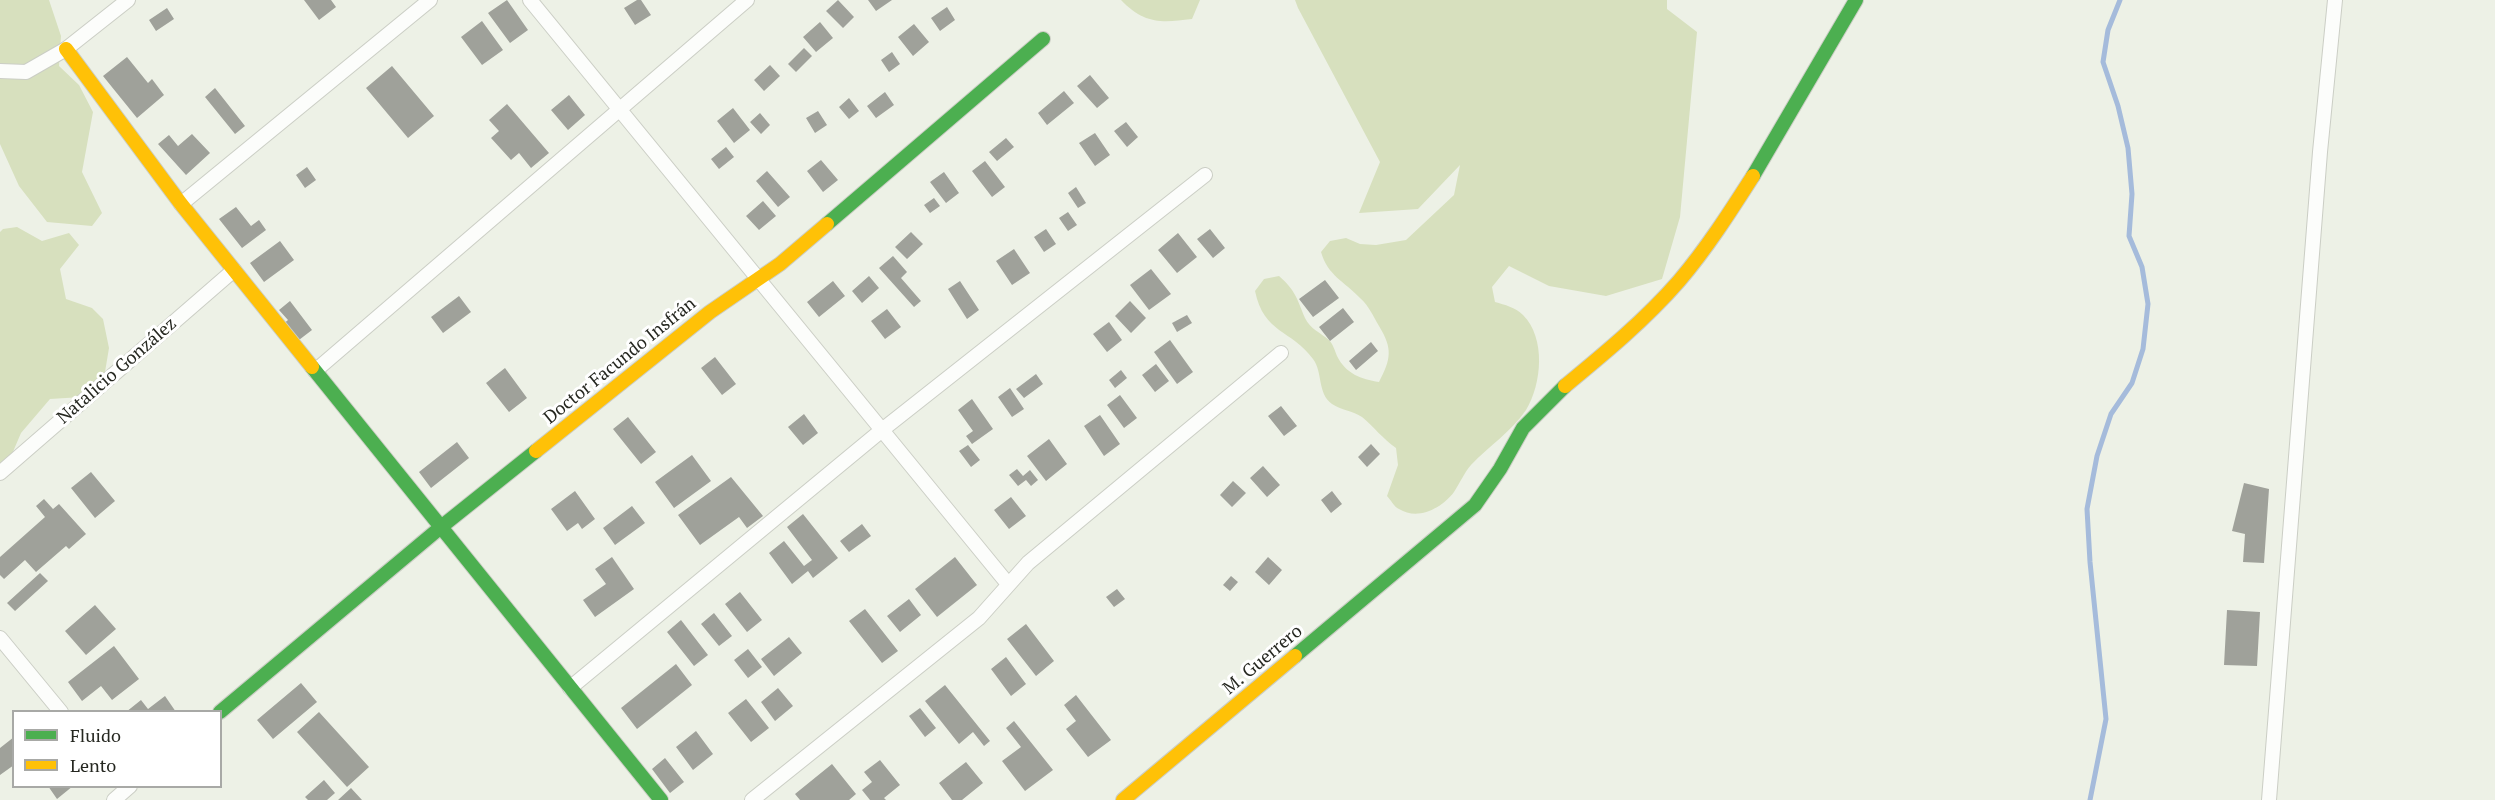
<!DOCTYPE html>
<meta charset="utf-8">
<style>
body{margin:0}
#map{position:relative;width:2495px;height:800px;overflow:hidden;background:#edf1e6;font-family:"PT Serif",serif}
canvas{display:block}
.legend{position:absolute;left:12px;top:710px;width:210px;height:78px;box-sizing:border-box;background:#fff;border:2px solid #a8a9a6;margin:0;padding:8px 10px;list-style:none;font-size:18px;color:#252720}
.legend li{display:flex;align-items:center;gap:12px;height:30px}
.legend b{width:30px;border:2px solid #a8a9a6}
</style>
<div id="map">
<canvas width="2495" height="800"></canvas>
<ul class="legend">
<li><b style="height:8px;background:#4caf50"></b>Fluido</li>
<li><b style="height:8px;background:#ffc107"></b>Lento</li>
</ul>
</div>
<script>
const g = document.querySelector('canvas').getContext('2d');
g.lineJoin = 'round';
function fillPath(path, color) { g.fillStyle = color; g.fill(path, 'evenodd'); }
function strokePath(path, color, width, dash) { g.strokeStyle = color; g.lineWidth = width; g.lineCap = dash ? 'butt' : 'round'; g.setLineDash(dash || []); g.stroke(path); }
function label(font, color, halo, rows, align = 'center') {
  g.font = font + ' "PT Serif",serif'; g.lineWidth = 6; g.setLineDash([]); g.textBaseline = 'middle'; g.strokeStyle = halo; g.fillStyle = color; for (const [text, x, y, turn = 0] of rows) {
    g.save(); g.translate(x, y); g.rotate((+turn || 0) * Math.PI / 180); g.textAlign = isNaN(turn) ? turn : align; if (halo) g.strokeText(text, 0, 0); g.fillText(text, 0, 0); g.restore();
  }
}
fillPath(new Path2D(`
 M0,0H49L61,36L59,66L79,85L93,112L82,172L102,213L92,226L47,222L19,186L0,144Z
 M1121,0H1200L1192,19C1161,23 1144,24 1121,0Z
 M1295,0H1667V9L1697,32L1680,217L1662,279L1606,296L1549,286L1509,266L1492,287L1495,302C1505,305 1515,307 1523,315C1546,338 1542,384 1526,410C1511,432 1489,446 1471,465C1464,473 1460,483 1454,492C1442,508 1418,521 1399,509C1394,507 1391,500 1387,496L1398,465L1396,448C1383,439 1374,427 1362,417C1353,411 1341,410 1332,404C1317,393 1323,372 1313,359C1291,329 1264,334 1255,291L1264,279L1279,276C1296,291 1297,299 1305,318C1310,329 1321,333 1329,340C1333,344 1335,351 1337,356C1346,374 1361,379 1379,382C1391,359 1393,349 1379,326C1373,316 1369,306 1360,298C1344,281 1328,276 1321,252L1330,241L1346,238L1360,244L1376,245L1406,240L1454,195L1460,165L1418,209L1359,213L1380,162L1298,8Z
 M17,227L42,241L69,233L79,245L60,269L66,299L92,308L103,319L109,348L104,378L82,397L50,399L21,433L9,461L0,464V232L3,229Z`), '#d7e0be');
strokePath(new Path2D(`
 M2090,800L2106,719L2090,562L2087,509L2097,456L2111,414L2132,383L2143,349L2148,304L2142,267L2129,236L2132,194L2128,148L2118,106L2103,62L2108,30L2120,0`), '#a5bbdb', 5);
fillPath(new Path2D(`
 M304,0H331L336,7L319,20Z
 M507,0L528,30L510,43L488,13Z
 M637,0H641L651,15L635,25L624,8Z
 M838,0L854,17L843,28L826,11Z
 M868,0H892L876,11Z
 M947,7L955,20L940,31L931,18Z
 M167,8L174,19L156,31L149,20Z
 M482,21L503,50L482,65L461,37Z
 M820,22L833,38L816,52L803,37Z
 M914,24L929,42L913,56L898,37Z
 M804,48L812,56L796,72L788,64Z
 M892,52L900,64L889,72L881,60Z
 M127,57L148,83L152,79L164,95L137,118L103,76Z
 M770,65L780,76L764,91L754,80Z
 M392,66L434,116L408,138L366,88Z
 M1090,75L1109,98L1097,108L1077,86Z
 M215,88L245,126L235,134L205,97Z
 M1064,91L1074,103L1047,125L1038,113Z
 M885,92L894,105L876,118L867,106Z
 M569,95L585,115L568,130L551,110Z
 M849,98L859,111L849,119L839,107Z
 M507,104L549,153L531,168L519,153L511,160L491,138L499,131L489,120Z
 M733,108L750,130L734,143L717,121Z
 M818,111L827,125L815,133L806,118Z
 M760,113L770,125L761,134L750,122Z
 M1126,122L1138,137L1127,147L1114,131Z
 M1095,133L1110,155L1095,166L1079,143Z
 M192,134L210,153L186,175L158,144L169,135L178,146Z
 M1006,138L1014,147L997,161L989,152Z
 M726,147L734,157L719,169L711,159Z
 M821,160L838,180L823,192L807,171Z
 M985,161L1005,187L992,197L972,171Z
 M307,167L316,180L305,188L296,175Z
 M767,171L790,197L778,207L756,181Z
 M944,172L959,193L946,203L930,182Z
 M1076,187L1086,203L1078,208L1068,193Z
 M934,198L940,206L930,213L924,205Z
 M763,201L776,216L759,230L746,216Z
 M236,207L251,226L259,220L266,230L242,248L219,219Z
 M1068,212L1077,225L1068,231L1059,218Z
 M1046,229L1056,244L1044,252L1034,237Z
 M1210,229L1225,248L1213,258L1197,239Z
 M911,232L923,244L907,259L895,247Z
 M1178,233L1197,257L1177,273L1158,250Z
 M280,241L294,260L264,282L250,263Z
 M1014,249L1030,273L1012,285L996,261Z
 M893,256L907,272L901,278L921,301L914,307L879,268Z
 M1151,269L1171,294L1149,310L1130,285Z
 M869,276L879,288L862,303L852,291Z
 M1325,280L1339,298L1313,317L1299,299Z
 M833,281L845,296L819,317L807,302Z
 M960,281L979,310L967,319L948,289Z
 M459,296L471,312L443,333L431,317Z
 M290,301L312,330L295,343L281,326L288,320L279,310Z
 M1130,301L1146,318L1131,333L1115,316Z
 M1343,308L1354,322L1330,341L1319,327Z
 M887,309L901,327L885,339L871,321Z
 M1187,315L1192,323L1177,332L1172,323Z
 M1109,322L1122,340L1107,352L1093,334Z
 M1170,340L1193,372L1177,384L1154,352Z
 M1371,342L1378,351L1356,370L1349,361Z
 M715,357L736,384L722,395L701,368Z
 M1156,364L1169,381L1155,392L1142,375Z
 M505,368L527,398L509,412L486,383Z
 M1121,370L1127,378L1115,388L1109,380Z
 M1036,374L1043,384L1024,398L1016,389Z
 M1010,388L1024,409L1012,417L998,397Z
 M1120,395L1137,418L1124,428L1107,405Z
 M972,399L993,429L972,444L966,436L973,431L958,410Z
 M1281,406L1297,426L1284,436L1268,416Z
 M804,414L818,433L803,445L788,427Z
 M1100,415L1120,444L1104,456L1084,426Z
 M628,417L656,452L641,464L613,429Z
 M1049,439L1067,464L1046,481L1027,456Z
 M457,442L469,458L431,488L419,472Z
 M1371,444L1380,454L1367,467L1358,457Z
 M968,445L980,460L971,467L959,451Z
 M692,455L711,481L674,508L655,482Z
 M1263,466L1280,485L1267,497L1250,478Z
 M1017,469L1023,476L1030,470L1038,480L1031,486L1026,480L1018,486L1009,475Z
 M91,472L115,501L95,518L71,488Z
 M731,477L763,516L747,528L739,517L700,545L678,515Z
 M1233,481L1246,493L1232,507L1220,495Z
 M2244,483L2269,489L2264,563L2243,562L2245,534L2232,531Z
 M575,491L595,519L582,529L578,523L567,531L551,509Z
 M1332,491L1342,504L1331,513L1321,500Z
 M1011,497L1026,516L1009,529L994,510Z
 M44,499L53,509L59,504L86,534L69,549L66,546L36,572L25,560L4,579L0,575V557L45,517L36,506Z
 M632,506L645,523L615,545L603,528Z
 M803,514L838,558L813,578L808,571L792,584L769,553L784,541L804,566L812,560L787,527Z
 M862,524L871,536L849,552L840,541Z
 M612,557L634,589L595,617L583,600L606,584L595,569Z
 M955,557L977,585L937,617L915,589Z
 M1268,557L1282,570L1269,585L1255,572Z
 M40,573L48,581L15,611L7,603Z
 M1231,576L1238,582L1230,591L1223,585Z
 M1117,589L1125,599L1114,607L1106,597Z
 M740,592L762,620L747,632L725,604Z
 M909,599L921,615L900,632L887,616Z
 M95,605L116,629L86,655L65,631Z
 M865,609L898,651L882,663L849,621Z
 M2227,610L2260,612L2257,666L2224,665Z
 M714,613L732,636L719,646L701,624Z
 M681,620L708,655L694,666L667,632Z
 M1026,624L1054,661L1036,676L1007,639Z
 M789,637L802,653L774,676L761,659Z
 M114,646L139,679L112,700L101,686L82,701L68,682Z
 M748,649L762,667L748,678L734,660Z
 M1006,657L1026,684L1011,696L991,669Z
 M676,664L692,685L637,729L621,708Z
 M301,683L317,702L273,739L257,720Z
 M945,685L990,741L984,746L973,732L959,744L925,701Z
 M778,688L793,706L775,721L761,702Z
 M1076,695L1111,740L1088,757L1066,729L1076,721L1064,705Z
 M165,696L176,712H126L141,700L148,709Z
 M746,699L769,728L751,742L728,713Z
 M920,708L936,728L925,737L909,716Z
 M319,712L369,767L347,787L297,732Z
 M1014,721L1053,770L1025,791L1002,761L1021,747L1006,728Z
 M696,731L713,754L693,770L676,747Z
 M14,737V765L0,775V748Z
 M665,758L684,782L670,793L652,769Z
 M880,760L900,785L884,798L886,800H870L862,790L872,782L864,772Z
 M966,762L983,783L962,800H952L939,783Z
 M832,764L856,794L849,800H800L795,794Z
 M324,780L335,793L327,800H308L305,797Z
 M48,786H73L57,799Z
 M351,788L362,800H338Z`), '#9fa19a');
const street = new Path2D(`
 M530,0L1008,584
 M0,71L26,72L66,49L128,0
 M181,204L430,0
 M315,371L747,0
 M0,473L234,270
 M0,638L61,712
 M570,688L882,430L1205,175
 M114,800L130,786
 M752,800L979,618L1028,563L1281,353
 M2269,800L2320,152L2335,0`);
const fast = new Path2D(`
 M1753,176L1856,0
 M827,224L1043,39
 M312,367L661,800
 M1295,656L1475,505L1500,469L1523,428L1565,386
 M220,712L441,527L536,451`);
const slow = new Path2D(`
 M66,49L181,204L312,367
 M1565,386C1605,353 1645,320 1679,281C1707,248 1730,212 1753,176
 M536,451L710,312L780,264L827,224
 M1123,800L1295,656`);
strokePath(street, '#cbcec5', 16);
strokePath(fast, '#cbcec5', 16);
strokePath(slow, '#cbcec5', 16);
strokePath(street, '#fcfdfb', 14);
strokePath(fast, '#4caf50', 14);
strokePath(slow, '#ffc107', 14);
label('18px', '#252720', '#fff', [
 ["Doctor Facundo Insfrán",620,361,-39],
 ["Natalicio González",117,371,-41],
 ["M. Guerrero",1263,660,-40]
]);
</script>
